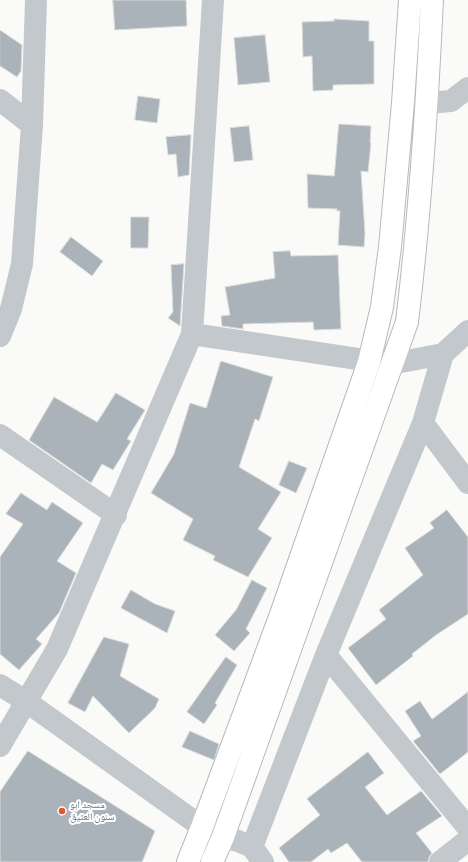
<!DOCTYPE html>
<meta charset="utf-8">
<style>
body{margin:0}
canvas{display:block;background:#fafaf8}
</style>
<canvas width="468" height="862"></canvas>
<script>
const g = document.querySelector('canvas').getContext('2d');
g.lineJoin = 'round';
function fillPath(path, color) { g.fillStyle = color; g.fill(path, 'evenodd'); }
function strokePath(path, color, width, dash) { g.strokeStyle = color; g.lineWidth = width; g.lineCap = dash ? 'butt' : 'round'; g.setLineDash(dash || []); g.stroke(path); }
function label(font, color, halo, rows, align = 'center') {
  g.font = font + ' "Roboto Condensed","Noto Naskh Arabic",sans-serif'; g.lineWidth = 4; g.setLineDash([]); g.textBaseline = 'middle'; g.strokeStyle = halo; g.fillStyle = color; for (const [text, x, y, turn = 0] of rows) {
    g.save(); g.translate(x, y); g.rotate((+turn || 0) * Math.PI / 180); g.textAlign = isNaN(turn) ? turn : align; if (halo) g.strokeText(text, 0, 0); g.fillText(text, 0, 0); g.restore();
  }
}
const building = new Path2D(`
 M113,0H186L187,26L115,30Z
 M334,19L369,21V41H374V84L333,85V90L313,91L312,56L303,57L302,22L334,21Z
 M0,30L22,45L21,71L17,77L0,66Z
 M265,35L270,82L238,85L234,38Z
 M138,96L160,99L157,123L135,120Z
 M339,124L371,126L370,143H371L368,172L361,171L365,234L364,247L338,245L340,211H337V209L308,208L307,174L334,176Z
 M249,126L253,160L234,162L230,128Z
 M191,135L189,175L178,177L176,154L168,155L166,137Z
 M131,217H149L148,248H131Z
 M71,237L103,261L92,276L60,252Z
 M290,251L291,256L338,255L341,329L314,330L313,322L243,324V329L222,326L221,316L230,315L225,287L275,278L273,252Z
 M184,264L180,326L168,318L173,312L171,265Z
 M221,361L273,377L259,421L255,419L239,467L281,492L258,529L272,538L248,577L213,560L215,556L183,540L193,519L151,493L174,454L190,403L206,408Z
 M116,393L145,410L127,439L131,441L113,470L102,464L91,483L29,440L54,397L97,422Z
 M289,461L307,468L296,493L279,485Z
 M21,493L47,510L52,502L83,523L57,561L76,573L59,613L36,639L42,644L19,670L0,654V557L23,524L6,514Z
 M447,510L468,537V614L436,635L412,654L413,656L376,685L348,648L386,619L379,610L423,575L405,548L434,528L430,523Z
 M252,580L267,588L246,629L250,633L234,651L215,635L236,610Z
 M131,590L155,604L175,611L167,633L121,608Z
 M104,637L129,644L120,676L159,699L155,708L129,733L93,696L85,712L68,703Z
 M226,657L237,665L215,703L217,705L204,724L187,712Z
 M468,692V752L440,774L413,741L421,736L405,711L420,701L432,719Z
 M190,731L219,744L214,760L182,747Z
 M28,751L155,831L142,862H0V792Z
 M368,752L384,773L365,787L387,815L421,791L442,816L416,833L432,853L429,857L428,862H362L347,843L331,853L328,849L311,862H289L279,848L320,815L307,799Z`);
fillPath(building, '#aab3b9');
strokePath(building, '#dcdcda', 1);
const secondary = new Path2D(`
 M188,862L202,827L280,617L369,362L382,307L390,247L403,103L410,0
 M212,862L223,837L407,322C420,215 427,108 432,0`);
strokePath(secondary, '#b3babf', 24);
strokePath(new Path2D(`
 M0,100L32,125
 M427,103L451,101L468,88
 M192,334L391,364L443,354L468,331
 M0,336L11,309L22,264L32,125L36,0
 M443,354L423,423L468,483
 M0,435L116,515
 M326,655L468,828
 M0,685L27,702L202,827L223,837L238,841L252,847L263,862
 M0,746L57,649L192,334L213,0
 M252,847L326,655L423,423
 M440,862L468,840`), '#c3c8cc', 22);
strokePath(secondary, '#fff', 22);
for (const [x, y, r, color] of [
 [62,811,4,"#e4572e"]
]) { const dot = new Path2D(); dot.arc(x, y, r, 0, 2 * Math.PI); g.fillStyle = color; g.fill(dot); strokePath(dot, '#fff', 1.5); }
label('10px', '#657683', '#fff', [
 ["مسجد ابو",70,805],
 ["سنون العتيق",70,817]
], 'left');
</script>
